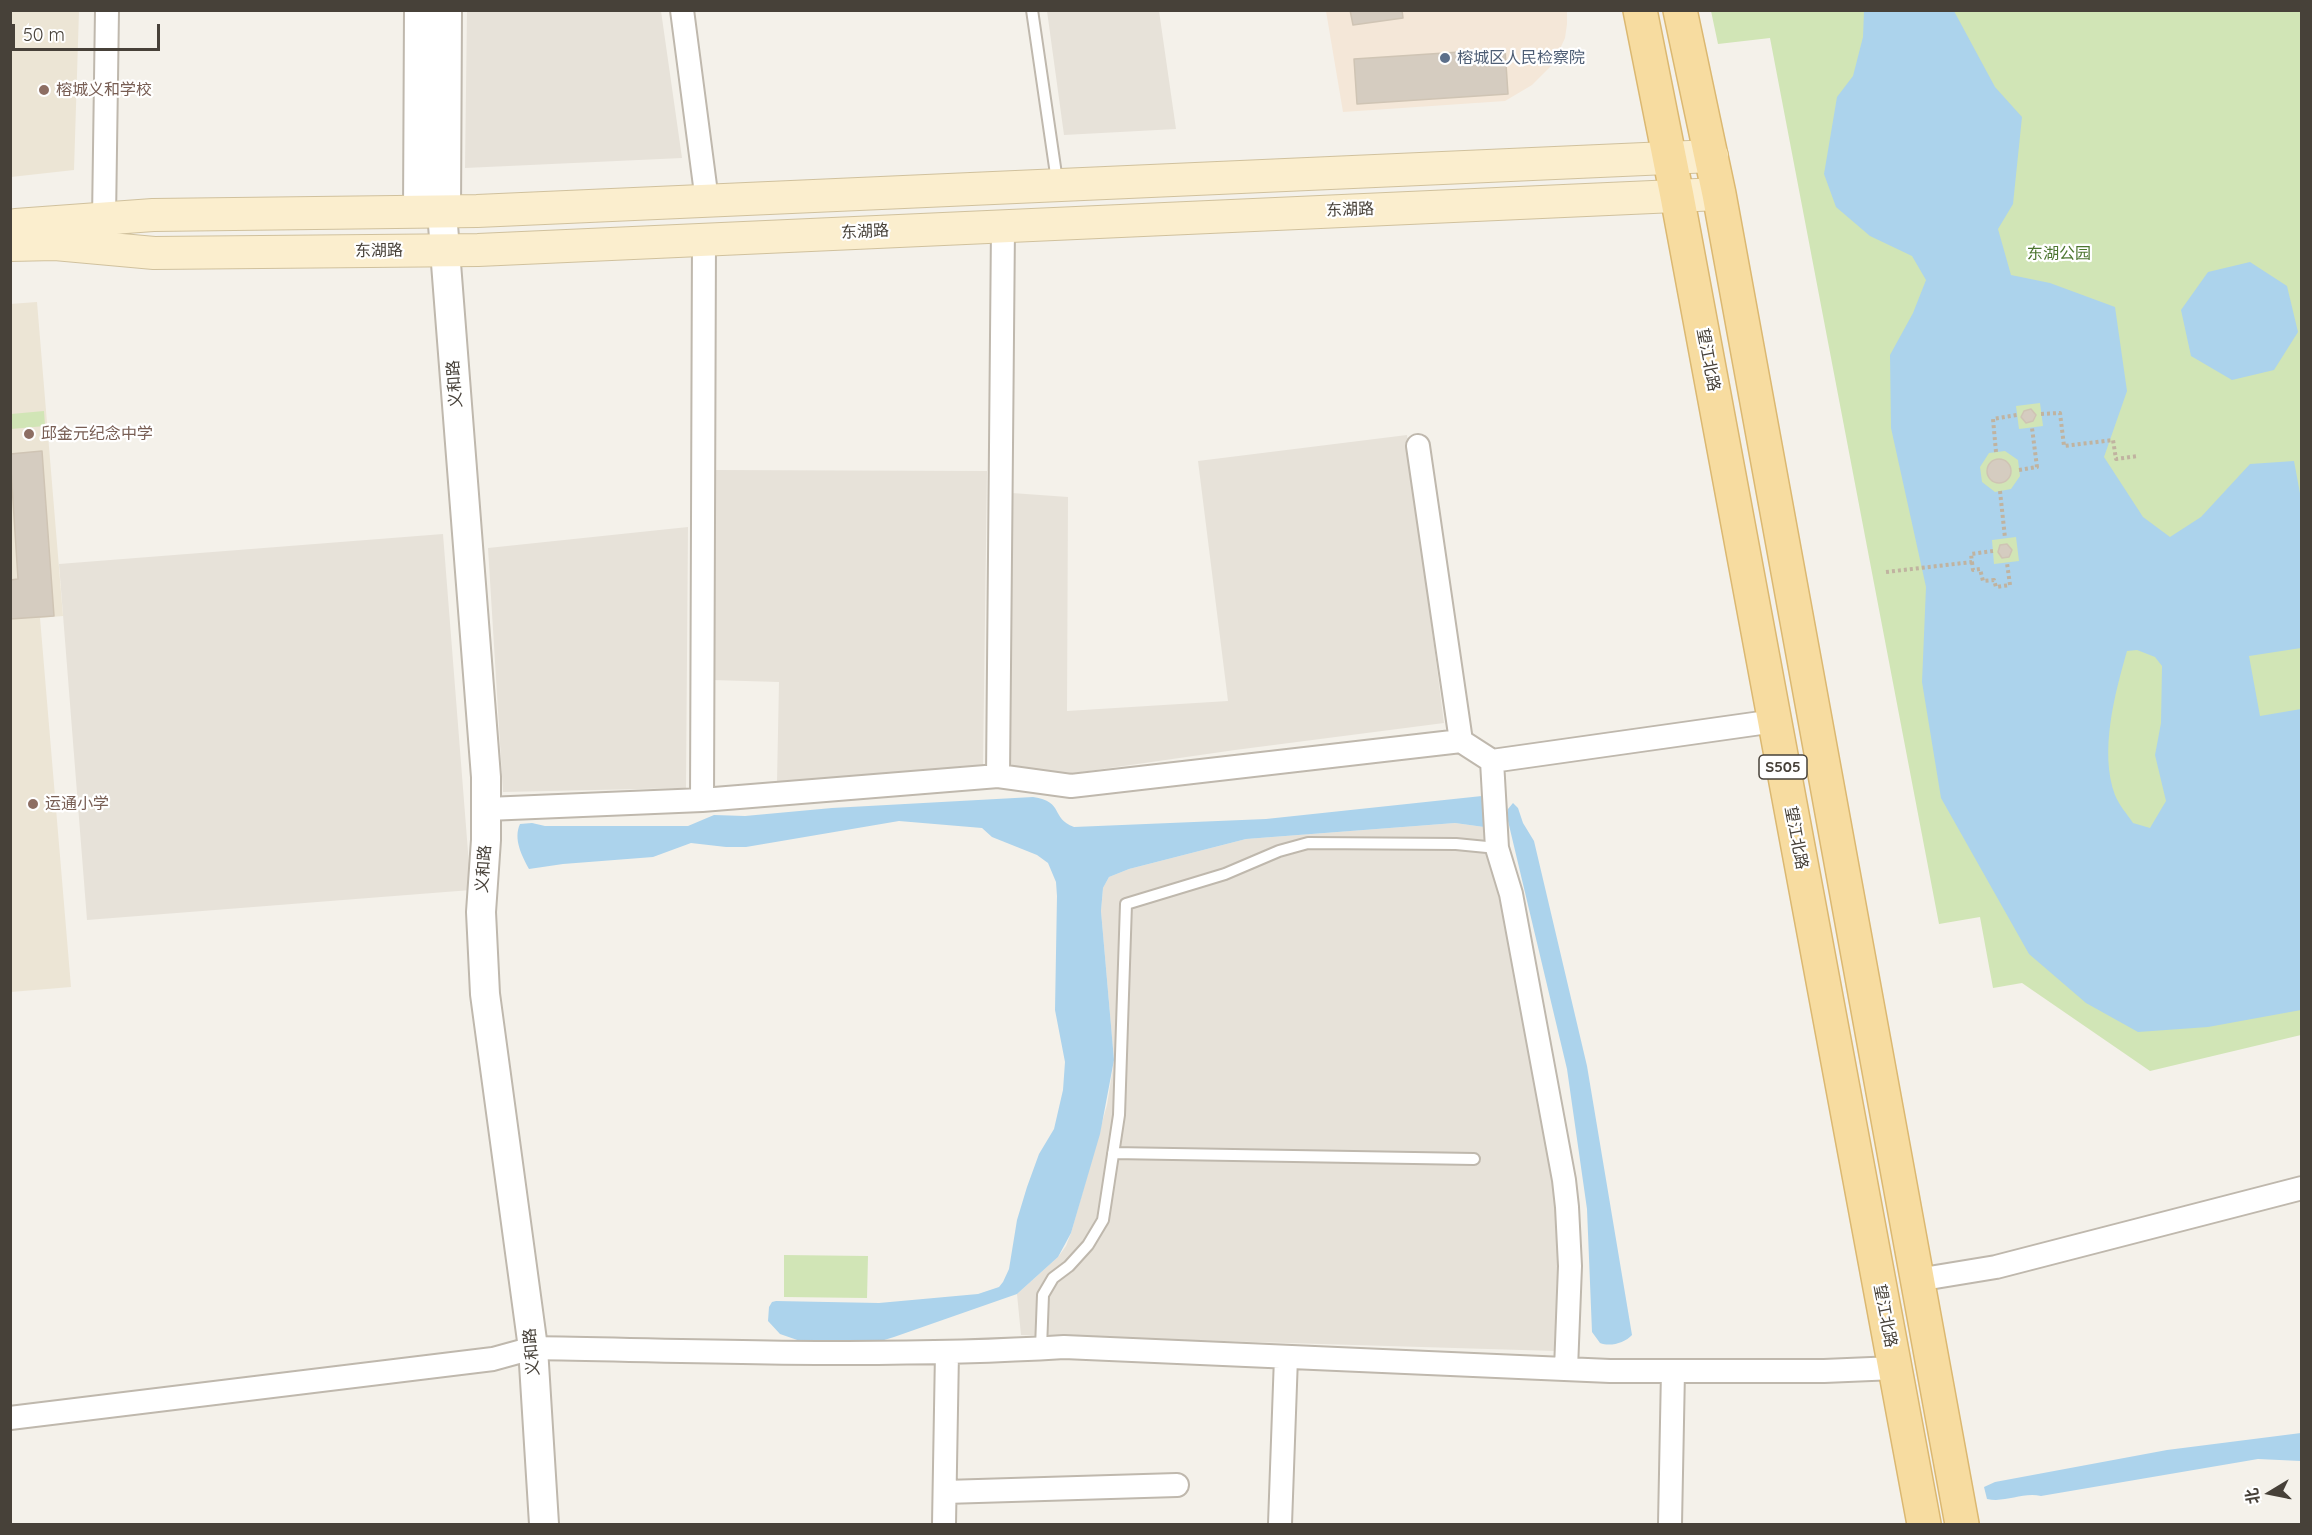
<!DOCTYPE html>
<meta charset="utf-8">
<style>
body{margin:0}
#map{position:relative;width:2312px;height:1535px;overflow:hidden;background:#f4f1ea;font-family:Quicksand,"Noto Sans SC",sans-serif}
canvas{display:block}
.frame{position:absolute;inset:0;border:12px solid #474139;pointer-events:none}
.north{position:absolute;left:2240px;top:1463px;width:60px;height:60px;-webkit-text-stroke:4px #fff;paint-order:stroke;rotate:260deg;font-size:16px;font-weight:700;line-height:24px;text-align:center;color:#474139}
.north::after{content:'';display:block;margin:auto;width:21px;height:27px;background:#474139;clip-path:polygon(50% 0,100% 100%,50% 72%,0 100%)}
.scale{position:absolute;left:12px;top:24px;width:148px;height:27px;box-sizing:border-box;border:3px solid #474139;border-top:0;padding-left:8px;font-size:18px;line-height:21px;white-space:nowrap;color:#474139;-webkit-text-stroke:4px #fff;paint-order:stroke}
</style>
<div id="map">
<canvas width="2312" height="1535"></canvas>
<div class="frame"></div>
<div class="north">北</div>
<div class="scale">50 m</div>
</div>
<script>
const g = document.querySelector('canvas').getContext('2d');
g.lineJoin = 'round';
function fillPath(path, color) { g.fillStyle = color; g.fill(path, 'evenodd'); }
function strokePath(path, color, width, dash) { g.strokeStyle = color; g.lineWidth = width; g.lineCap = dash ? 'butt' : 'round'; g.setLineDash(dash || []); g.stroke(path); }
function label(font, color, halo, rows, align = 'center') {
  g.font = font + ' Quicksand,"Noto Sans SC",sans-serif'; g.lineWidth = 4.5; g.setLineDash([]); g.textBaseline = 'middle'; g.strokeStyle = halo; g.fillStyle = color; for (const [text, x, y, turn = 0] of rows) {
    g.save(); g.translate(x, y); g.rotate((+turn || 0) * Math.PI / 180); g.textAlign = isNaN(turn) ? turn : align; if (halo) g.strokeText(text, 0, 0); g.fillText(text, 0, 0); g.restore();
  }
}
fillPath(new Path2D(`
 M467,11H661L682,158L465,168Z
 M1047,11H1159L1176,129L1064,135Z
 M1407,435L1444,723L1235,750L1068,774L1008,766L1012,493L1068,497L1067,711L1228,701L1198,461Z
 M716,470L987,471L983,765L777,782L779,682L712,680Z
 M688,527L686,788L503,792L488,548Z
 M443,534L471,890L87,920L59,564Z
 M1455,823L1484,827L1501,889L1559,1209L1555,1351L1021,1335L1017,1294L1058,1257L1066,1246L1071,1233L1107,1105L1114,1061L1101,911L1103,888L1109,877L1129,869L1246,839Z`), '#e7e2d9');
fillPath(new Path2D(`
 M1326,11H1567V24L1565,38L1553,64L1532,85L1505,101L1343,112Z`), '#f4e7d8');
fillPath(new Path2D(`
 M10,11H79L74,170L11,177Z
 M37,302L63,616L40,618L71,987L11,992L10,304Z`), '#ece5d5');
fillPath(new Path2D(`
 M1711,11H2301V1035L2150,1071L2022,983L1993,988L1980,917L1939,924L1770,38L1718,44Z
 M44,411L45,426L11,429V414Z
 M784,1255L868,1256L867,1298L784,1297Z`), '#d1e5b6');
fillPath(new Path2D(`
 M1864,11H1954L1995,87L2022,117L2013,204L1998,229L2011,275L2050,283L2115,307L2127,391L2104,457L2143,517L2170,537L2201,517L2250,464L2294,461L2302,504L2301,648L2249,656L2260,716L2301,709V1010L2208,1027L2138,1032L2086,1003L2029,954L1941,798L1922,682L1926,587L1891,428L1890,355L1913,313L1926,280L1912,256L1870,236L1836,207L1824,174L1837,97L1853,76L1863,37ZM2040,403L2043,426L2019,429L2016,406ZM2005,451L2018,460L2020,476L2011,489L1995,492L1982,482L1980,467L1989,453ZM2016,537L2019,561L1994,564L1992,540ZM2137,650L2155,657L2162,666L2161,723L2155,755L2166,801L2150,828L2133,823C2127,814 2119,805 2115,795C2099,752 2115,693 2127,651Z
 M2250,262L2287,286L2298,332L2274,370L2232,380L2191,356L2181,310L2208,272Z
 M1482,796L1484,827L1455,823L1246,839L1129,869L1109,877L1103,888L1101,911L1114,1060L1100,1134L1071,1233L1058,1257L1017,1294L894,1337L868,1345L803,1342L780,1334L768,1321L769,1307L772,1302L776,1301L879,1303L978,1294L999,1287L1003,1282L1009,1269L1017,1220L1027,1187L1039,1154L1054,1129L1063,1090L1065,1062L1055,1010L1057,896L1056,882L1048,863L1037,855L992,837L982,828L899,821L746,847H726L691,843L653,857L563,864L529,869C522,856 513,839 520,824L532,823L545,826H688L714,815L745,816L832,808L1033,797C1065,802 1050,818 1074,827L1266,819Z
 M1513,803L1518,808L1523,823L1534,841L1587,1066L1632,1335C1625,1343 1610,1347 1600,1343L1592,1332L1587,1209L1567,1069L1508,821V809Z
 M2301,1433V1461L2258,1459L2041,1496C2022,1492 2006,1503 1987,1499L1984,1487L1995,1482L2167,1450Z`), '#acd3ec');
const building = new Path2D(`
 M1350,10H1402L1403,18L1353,25Z
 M1505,49L1508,94L1357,104L1354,59Z
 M2031,409L2036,415L2033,421L2026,423L2021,417L2024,411Z
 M42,451L54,616L10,619V580L18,579L10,454Z
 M1987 471a12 12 0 1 1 24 0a12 12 0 1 1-24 0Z
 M2007,544L2012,550L2009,557L2002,558L1998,552L2000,545Z`);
fillPath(building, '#d5ccc0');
strokePath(building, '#cfc4b4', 1.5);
const service = new Path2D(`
 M1032,10L1057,181
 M1113,1153L1474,1159
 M1041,1348L1043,1295L1053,1278L1069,1266L1088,1245L1103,1220L1119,1115L1126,904L1225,874L1279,851L1308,843L1456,844L1497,848`);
const minor = new Path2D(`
 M682,10L707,201
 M104,219L107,10
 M1418,446L1461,741
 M1492,761L1497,848L1511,894L1564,1180L1567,1207L1570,1266L1566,1369
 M998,776L1003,226
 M702,800L704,239
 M487,809L702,800L998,776L1071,786L1461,741L1492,761L1775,721
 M1917,1280L1996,1267L2302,1188
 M10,1418L493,1359L533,1348C710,1351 887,1358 1064,1347L1610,1371H1824L1895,1368
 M945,1492L1177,1485
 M944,1524L947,1352
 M1280,1524L1286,1357
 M1670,1524L1673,1371`);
const tertiary = new Path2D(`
 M418,212L419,10
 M442,212L486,777V840L481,912L485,994L533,1348L544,1524
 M446,212L447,10`);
const secondary = new Path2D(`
 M16,225L153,215L477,211L1712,156
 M10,245L55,244L154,253L478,250L1719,194`);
const primary = new Path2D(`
 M1640,10L1677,196L1924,1524
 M1680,10L1719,194L1962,1524`);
strokePath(service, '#bfb8ad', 14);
strokePath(minor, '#bfb8ad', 26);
strokePath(tertiary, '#bfb8ad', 32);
strokePath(secondary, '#d0c19d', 34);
strokePath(primary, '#dbb871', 36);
strokePath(new Path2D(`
 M2041,414L2060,413L2064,446L2113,440L2116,459L2138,456
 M1996,452L1993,419L2017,415
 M2019,470L2037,467L2032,428
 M2000,491L2005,538
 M1972,562L1973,570L1980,569L1983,581L1994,580L1996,587L2010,585L2007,563
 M1886,572L1972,562L1971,554L1993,551`), '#c0b3a0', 4, [3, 3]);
strokePath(service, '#fff', 10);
strokePath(minor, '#fff', 22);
strokePath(tertiary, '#fff', 28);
strokePath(secondary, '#fbeece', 32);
strokePath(primary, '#f7dca0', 33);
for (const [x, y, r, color] of [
 [1445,58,6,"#5c6f8a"],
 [44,90,6,"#8d6e63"],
 [29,434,6,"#8d6e63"],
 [33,804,6,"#8d6e63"]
]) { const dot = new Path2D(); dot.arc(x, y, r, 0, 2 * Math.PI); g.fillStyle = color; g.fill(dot); strokePath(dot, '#fff', 2); }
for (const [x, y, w] of [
 [1783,767,48]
]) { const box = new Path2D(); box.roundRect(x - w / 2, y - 12, w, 24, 4.5); g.fillStyle = '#fff'; g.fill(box); strokePath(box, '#474139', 1.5); }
label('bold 15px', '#474139', null, [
 ["S505",1783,767]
]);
label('16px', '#4e5e75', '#fff', [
 ["榕城区人民检察院",1457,58]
], 'left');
label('16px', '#785e54', '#fff', [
 ["榕城义和学校",56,90],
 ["邱金元纪念中学",41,434],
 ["运通小学",45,804]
], 'left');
label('16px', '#474139', '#fff', [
 ["东湖路",1350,210,-2],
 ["东湖路",865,232,-3],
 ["东湖路",379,251,-1],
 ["望江北路",1708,360,79],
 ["义和路",455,384,-94],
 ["望江北路",1796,838,79],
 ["义和路",484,869,-86],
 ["望江北路",1885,1316,79],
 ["义和路",532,1352,-95]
]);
label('16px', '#4c7630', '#fff', [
 ["东湖公园",2059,254]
]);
</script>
